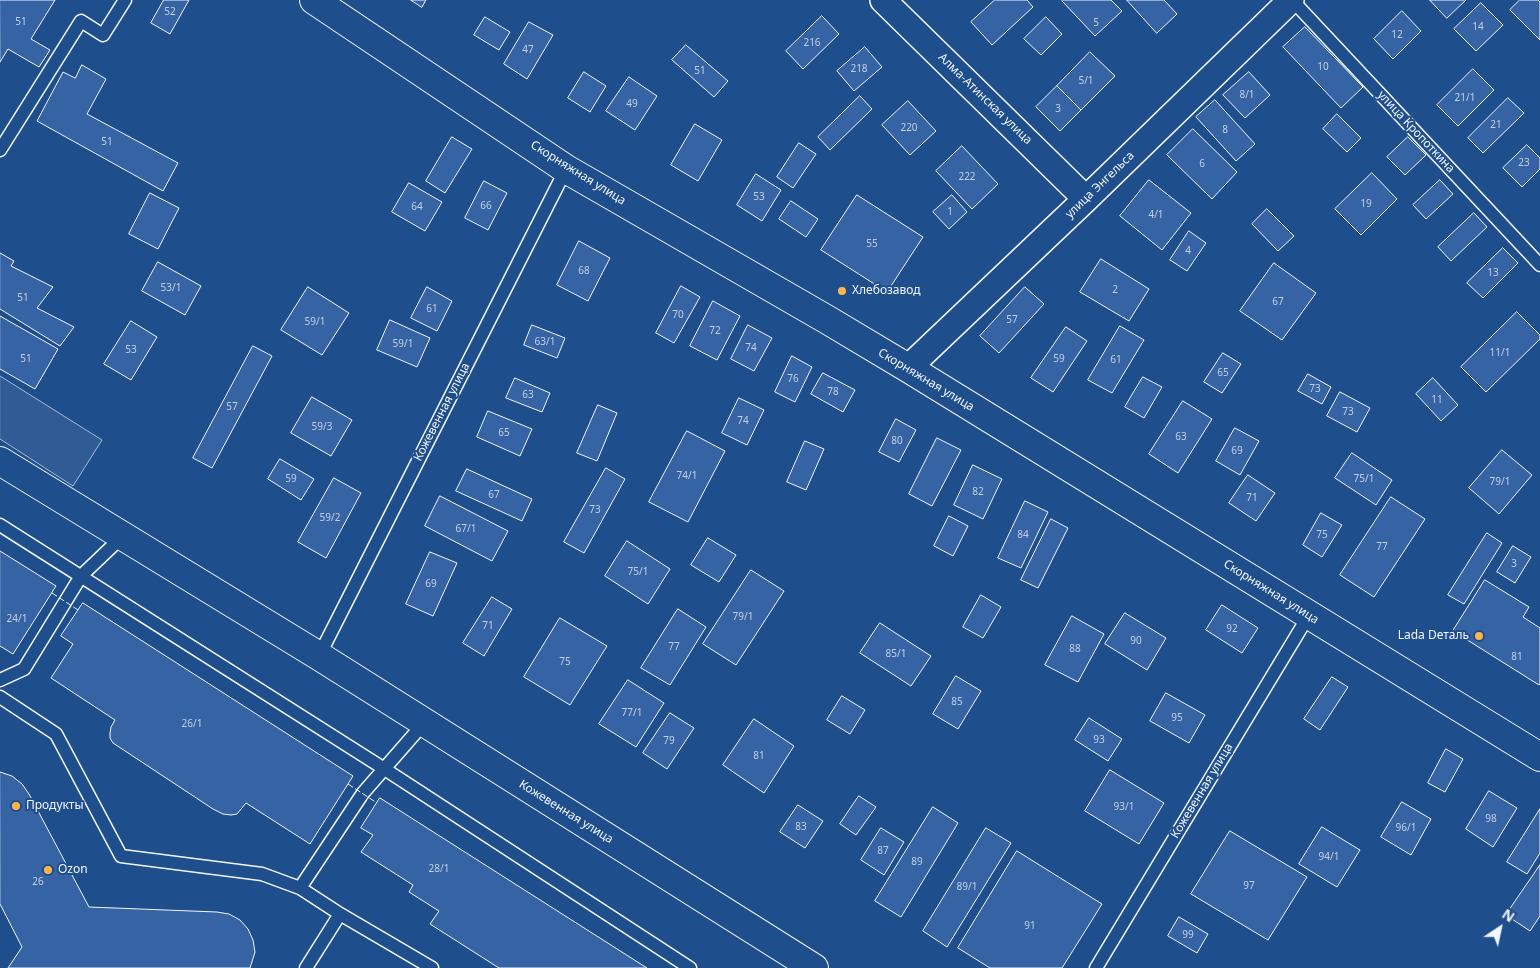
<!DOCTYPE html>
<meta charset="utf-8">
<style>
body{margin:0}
#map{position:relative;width:1540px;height:968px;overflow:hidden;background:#1f4e8c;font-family:"Noto Sans",sans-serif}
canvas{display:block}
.north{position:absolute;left:1475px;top:903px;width:50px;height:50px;-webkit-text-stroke:4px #1f4e8c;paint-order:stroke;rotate:34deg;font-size:14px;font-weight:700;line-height:20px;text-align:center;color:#f2f6ff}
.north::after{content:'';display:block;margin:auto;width:18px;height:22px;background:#f2f6ff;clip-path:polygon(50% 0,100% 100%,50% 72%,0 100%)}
</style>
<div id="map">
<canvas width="1540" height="968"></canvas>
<div class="north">N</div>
</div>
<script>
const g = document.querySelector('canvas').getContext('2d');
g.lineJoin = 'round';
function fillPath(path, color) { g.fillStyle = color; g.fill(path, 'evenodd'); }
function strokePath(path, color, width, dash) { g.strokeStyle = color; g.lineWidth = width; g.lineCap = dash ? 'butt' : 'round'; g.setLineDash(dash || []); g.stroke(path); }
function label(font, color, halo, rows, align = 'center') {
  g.font = font + ' "Noto Sans",sans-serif'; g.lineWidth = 4; g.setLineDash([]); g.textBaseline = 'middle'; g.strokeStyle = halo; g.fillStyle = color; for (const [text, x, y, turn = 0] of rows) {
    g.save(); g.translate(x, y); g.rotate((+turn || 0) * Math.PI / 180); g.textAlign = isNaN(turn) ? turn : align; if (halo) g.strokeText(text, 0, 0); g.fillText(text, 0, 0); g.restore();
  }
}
const parking = new Path2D(`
 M0,376L102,440L73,486L0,439Z`);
fillPath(parking, '#305b95');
strokePath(parking, '#a8bbd7', 1);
const building = new Path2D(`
 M0,0H55L31,39L50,50L39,67L8,49L0,62Z
 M164,0H189L170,34L151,23Z
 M411,0H426L422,7Z
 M995,0H1027L1033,7L992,45L971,22Z
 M1063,0H1111L1122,11L1095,36L1062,1Z
 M1127,0H1164L1177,14L1157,33Z
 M1430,0H1466L1447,18Z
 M1520,0H1538L1540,2V40L1510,10Z
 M1481,3L1503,25L1476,51L1454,29Z
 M1402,11L1421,31L1393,59L1374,39Z
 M822,16L839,34L803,69L786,51Z
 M485,17L510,32L499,50L474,35Z
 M1046,17L1062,34L1041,55L1024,39Z
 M529,22L553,35L527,79L504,64Z
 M1305,27L1363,87L1341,108L1283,47Z
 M686,45L728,81L714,97L672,60Z
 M865,47L882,67L854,91L837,71Z
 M1090,52L1115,76L1081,110L1057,86Z
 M82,65L106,79L87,114L178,163L163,191L37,121L63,72L75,78Z
 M1473,69L1494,90L1458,126L1437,105Z
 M584,72L606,86L590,112L568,98Z
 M1249,72L1270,95L1245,118L1223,95Z
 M629,77L657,96L635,130L606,111Z
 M1057,86L1081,110L1060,131L1036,107Z
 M860,96L872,109L830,150L818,137Z
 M1508,98L1524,113L1483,153L1468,138Z
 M1215,100L1255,144L1236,161L1196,117Z
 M908,101L936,131L910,155L882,125Z
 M1337,114L1361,138L1347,152L1323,129Z
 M695,124L722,140L698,181L671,165Z
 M1193,129L1237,172L1212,199L1167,155Z
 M452,137L472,149L445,193L426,181Z
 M1408,137L1426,155L1405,175L1387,157Z
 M799,143L816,154L793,188L777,177Z
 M1527,145L1540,158V169L1522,187L1503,168Z
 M962,146L998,184L972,209L936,171Z
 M1372,173L1397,199L1361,235L1335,209Z
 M756,174L781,190L762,221L737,205Z
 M1149,180L1191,213L1162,250L1120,216Z
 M1440,180L1453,194L1426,219L1413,205Z
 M484,181L507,193L488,230L465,218Z
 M409,183L442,202L425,231L392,212Z
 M150,193L179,208L158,249L129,234Z
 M857,195L923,237L887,292L821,250Z
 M952,195L967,212L949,229L933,212Z
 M791,201L818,219L806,237L779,219Z
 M1267,209L1294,236L1278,251L1252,224Z
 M1474,213L1487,227L1451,261L1438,247Z
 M1189,231L1206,243L1187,271L1170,260Z
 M579,241L610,258L588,301L557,285Z
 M1503,248L1518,263L1483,298L1467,283Z
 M0,253L14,261L11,266L53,287L37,308L74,327L60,346L0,309Z
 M1101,259L1149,289L1129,321L1080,292Z
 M158,262L201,286L185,315L142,291Z
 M1274,263L1316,293L1282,340L1240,311Z
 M681,286L700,297L674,343L656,333Z
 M308,287L349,313L322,355L281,330Z
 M427,287L452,301L437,331L411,318Z
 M1025,287L1044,304L999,353L980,336Z
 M713,301L740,316L717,360L690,346Z
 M1517,312L1540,335V339L1486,392L1461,367Z
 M0,316L58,349L35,389L0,369Z
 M390,320L430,338L417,367L377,350Z
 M131,321L157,337L131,380L104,364Z
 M532,325L565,338L557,358L524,345Z
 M748,325L772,338L754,371L731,359Z
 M1120,326L1144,340L1112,393L1088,380Z
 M1066,327L1087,341L1053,392L1031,378Z
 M253,346L272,356L212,468L193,458Z
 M1223,353L1241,364L1222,393L1204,382Z
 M792,356L812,367L795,402L775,392Z
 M823,373L855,390L843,412L811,394Z
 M1308,374L1331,387L1322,404L1298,391Z
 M1143,377L1162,387L1144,418L1125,407Z
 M515,378L550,393L542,412L506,398Z
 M1433,378L1458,405L1441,421L1416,394Z
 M1340,392L1370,408L1357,432L1327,416Z
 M312,397L352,420L331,456L291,433Z
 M739,398L764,410L747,445L722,433Z
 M1183,401L1212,419L1178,473L1149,454Z
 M598,405L617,413L597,461L577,453Z
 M488,411L532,429L520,456L477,437Z
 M896,419L916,430L899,462L879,452Z
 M1235,428L1259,441L1240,475L1216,461Z
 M687,431L725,451L688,522L649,502Z
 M937,438L961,450L932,506L909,494Z
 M805,441L824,449L806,490L787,482Z
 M1502,450L1532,475L1499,514L1469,488Z
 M1352,453L1392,480L1376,505L1335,478Z
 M280,459L314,479L301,500L268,479Z
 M973,465L1002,479L983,519L954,505Z
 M606,468L625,479L584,553L564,542Z
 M467,469L532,499L522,521L456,491Z
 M1248,475L1275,493L1256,521L1229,503Z
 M334,478L361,493L326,558L298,542Z
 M440,496L508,531L492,561L425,526Z
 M1391,497L1425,519L1374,597L1340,575Z
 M1025,501L1048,512L1021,568L998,558Z
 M1321,513L1342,525L1322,557L1303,545Z
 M949,516L968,526L953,556L934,546Z
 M1051,519L1068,528L1038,588L1021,580Z
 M1487,533L1502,543L1464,604L1448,595Z
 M708,538L736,555L719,582L691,565Z
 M627,541L670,569L648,604L605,576Z
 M1513,546L1531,557L1515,583L1497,572Z
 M0,551L56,586L13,654L0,646Z
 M430,552L457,563L433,616L406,604Z
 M751,570L784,591L736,665L703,644Z
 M1485,580L1529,607L1523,617L1540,628V683L1539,685L1453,631Z
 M981,595L1001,607L983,638L963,627Z
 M492,597L512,609L484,656L463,643Z
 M83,603L353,776L310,844L246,803L237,814L231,815L223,814L213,809L113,743L110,738V733L111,727L115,720L51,678L73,644L61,636Z
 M1222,605L1258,628L1242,653L1206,630Z
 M678,609L706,627L670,685L641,668Z
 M1125,613L1166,638L1147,670L1105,644Z
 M1072,616L1104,634L1078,682L1045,665Z
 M560,618L607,646L570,705L524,677Z
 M880,623L931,656L911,686L860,653Z
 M956,676L981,691L958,729L933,714Z
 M1332,677L1348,687L1320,730L1304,719Z
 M628,680L664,703L636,747L599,724Z
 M1166,693L1205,715L1189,743L1150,721Z
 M842,696L865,710L850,734L827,720Z
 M670,713L694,728L667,769L643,753Z
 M1089,718L1122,739L1108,761L1075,740Z
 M754,719L794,746L764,793L723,765Z
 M1446,749L1463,759L1445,792L1428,783Z
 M1110,770L1164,803L1139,844L1085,811Z
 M0,772L12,776L22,784L29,794L89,907L217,912L229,914L240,920L248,929L253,940L255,952L250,968H8L22,947L0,904Z
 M1489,791L1517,808L1493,847L1466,829Z
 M859,796L876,807L856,835L840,824Z
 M380,798L647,968H499L430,924L439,911L409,892L413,885L361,852L373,835L361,828Z
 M1402,802L1431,819L1411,855L1381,837Z
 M798,805L823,821L805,848L780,832Z
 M933,807L958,823L901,917L875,901Z
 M1540,809V853L1527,874L1507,862Z
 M1322,827L1360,850L1337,887L1299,864Z
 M881,828L904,842L884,875L861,860Z
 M986,828L1011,843L947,947L923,931Z
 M1230,831L1307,877L1268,940L1191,894Z
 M1017,851L1102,904L1062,968H990L958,948Z
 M1540,865V916L1530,931L1506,915Z
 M1179,917L1208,934L1197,953L1168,936Z`);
fillPath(building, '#3563a3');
strokePath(building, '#f2f6ff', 1);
const lane = new Path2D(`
 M1292,0L1540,265
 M0,150L81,21L103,35L125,0
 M0,525L383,768L690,968
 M319,656L566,169
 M0,680L24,669L81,576L123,536
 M0,697L56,734L121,856L262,874L300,888L340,914L432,968
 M300,888L363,793L425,722
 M306,968L340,914
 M1096,968L1309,615`);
const street = new Path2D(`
 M883,0L1086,199
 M908,368L1086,199L1291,0`);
const secondary = new Path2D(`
 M314,0L566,169L826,319L908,368L1540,757
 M0,461L319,656L814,968`);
strokePath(lane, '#f2f6ff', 15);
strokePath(street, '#f2f6ff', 28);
strokePath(secondary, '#f2f6ff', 30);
strokePath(lane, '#1f4e8c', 12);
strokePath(street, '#1f4e8c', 25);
strokePath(secondary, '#1f4e8c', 28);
strokePath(new Path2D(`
 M52,593L78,610
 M348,784L377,803`), '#f2f6ff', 1, [6, 2.5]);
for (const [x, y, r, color] of [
 [842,291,5,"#ffb74d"],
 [1479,636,5,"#ffb74d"],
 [16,806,5,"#ffb74d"],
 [48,870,5,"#ffb74d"]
]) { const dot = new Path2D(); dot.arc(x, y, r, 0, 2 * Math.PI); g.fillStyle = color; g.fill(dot); strokePath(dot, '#1f4e8c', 2); }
label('10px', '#c3d1e8', null, [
 ["52",170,12],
 ["51",21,22],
 ["5",1096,23],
 ["14",1478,27],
 ["12",1397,35],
 ["216",812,43],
 ["47",528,50],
 ["10",1323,67],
 ["218",859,69],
 ["51",700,71],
 ["5/1",1086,81],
 ["8/1",1247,95],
 ["21/1",1465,98],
 ["49",632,104],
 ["3",1058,109],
 ["21",1496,125],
 ["220",909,128],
 ["8",1225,130],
 ["51",107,142],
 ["23",1524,163],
 ["6",1202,164],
 ["222",967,177],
 ["53",759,197],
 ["19",1366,204],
 ["66",486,206],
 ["64",417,207],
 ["1",950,212],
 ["4/1",1156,215],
 ["55",872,244],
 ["4",1188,251],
 ["68",584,271],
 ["13",1493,273],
 ["53/1",171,288],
 ["2",1115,290],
 ["51",23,298],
 ["67",1278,302],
 ["61",432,309],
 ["70",678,315],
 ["57",1012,320],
 ["59/1",315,322],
 ["72",715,331],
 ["63/1",545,342],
 ["59/1",403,344],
 ["74",751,348],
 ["53",131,350],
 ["11/1",1500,353],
 ["51",26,359],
 ["59",1059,359],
 ["61",1116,360],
 ["65",1223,373],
 ["76",793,379],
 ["73",1315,389],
 ["78",833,392],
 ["63",528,395],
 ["11",1437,400],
 ["57",232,407],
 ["73",1348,412],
 ["74",743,421],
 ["59/3",322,427],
 ["65",504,433],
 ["63",1181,437],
 ["80",897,441],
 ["69",1237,451],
 ["74/1",687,476],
 ["59",291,479],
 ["75/1",1364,479],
 ["79/1",1500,482],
 ["82",978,492],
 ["67",494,495],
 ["71",1252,498],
 ["73",595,510],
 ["59/2",330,518],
 ["67/1",466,529],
 ["84",1023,535],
 ["75",1322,535],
 ["77",1382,547],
 ["3",1514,564],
 ["75/1",638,572],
 ["69",431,584],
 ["79/1",743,617],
 ["24/1",17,619],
 ["71",488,626],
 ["92",1232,629],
 ["90",1136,641],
 ["77",674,647],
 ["88",1075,649],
 ["85/1",896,654],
 ["81",1517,657],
 ["75",565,662],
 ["85",957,702],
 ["77/1",632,713],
 ["95",1177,718],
 ["26/1",192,724],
 ["93",1099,740],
 ["79",669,741],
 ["81",759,756],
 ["93/1",1124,807],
 ["98",1491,819],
 ["83",801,827],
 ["96/1",1406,828],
 ["87",883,851],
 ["94/1",1329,857],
 ["89",917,862],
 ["28/1",439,869],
 ["26",38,882],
 ["97",1249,886],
 ["89/1",967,887],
 ["91",1030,926],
 ["99",1188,935]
]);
label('12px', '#f2f6ff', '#1f4e8c', [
 ["Алма-Атинская улица",985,99,44],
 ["улица Кропоткина",1416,132,47],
 ["Скорняжная улица",578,173,32],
 ["улица Энгельса",1100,185,-44],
 ["Скорняжная улица",926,380,31],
 ["Кожевенная улица",442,412,-63],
 ["Скорняжная улица",1271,592,32],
 ["Кожевенная улица",1202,791,-59],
 ["Кожевенная улица",566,812,32]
]);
label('12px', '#f2f6ff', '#1f4e8c', [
 ["Хлебозавод",852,291],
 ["Lada Dеталь",1469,636,"right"],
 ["Продукты",26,806],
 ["Ozon",58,870]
], 'left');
</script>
